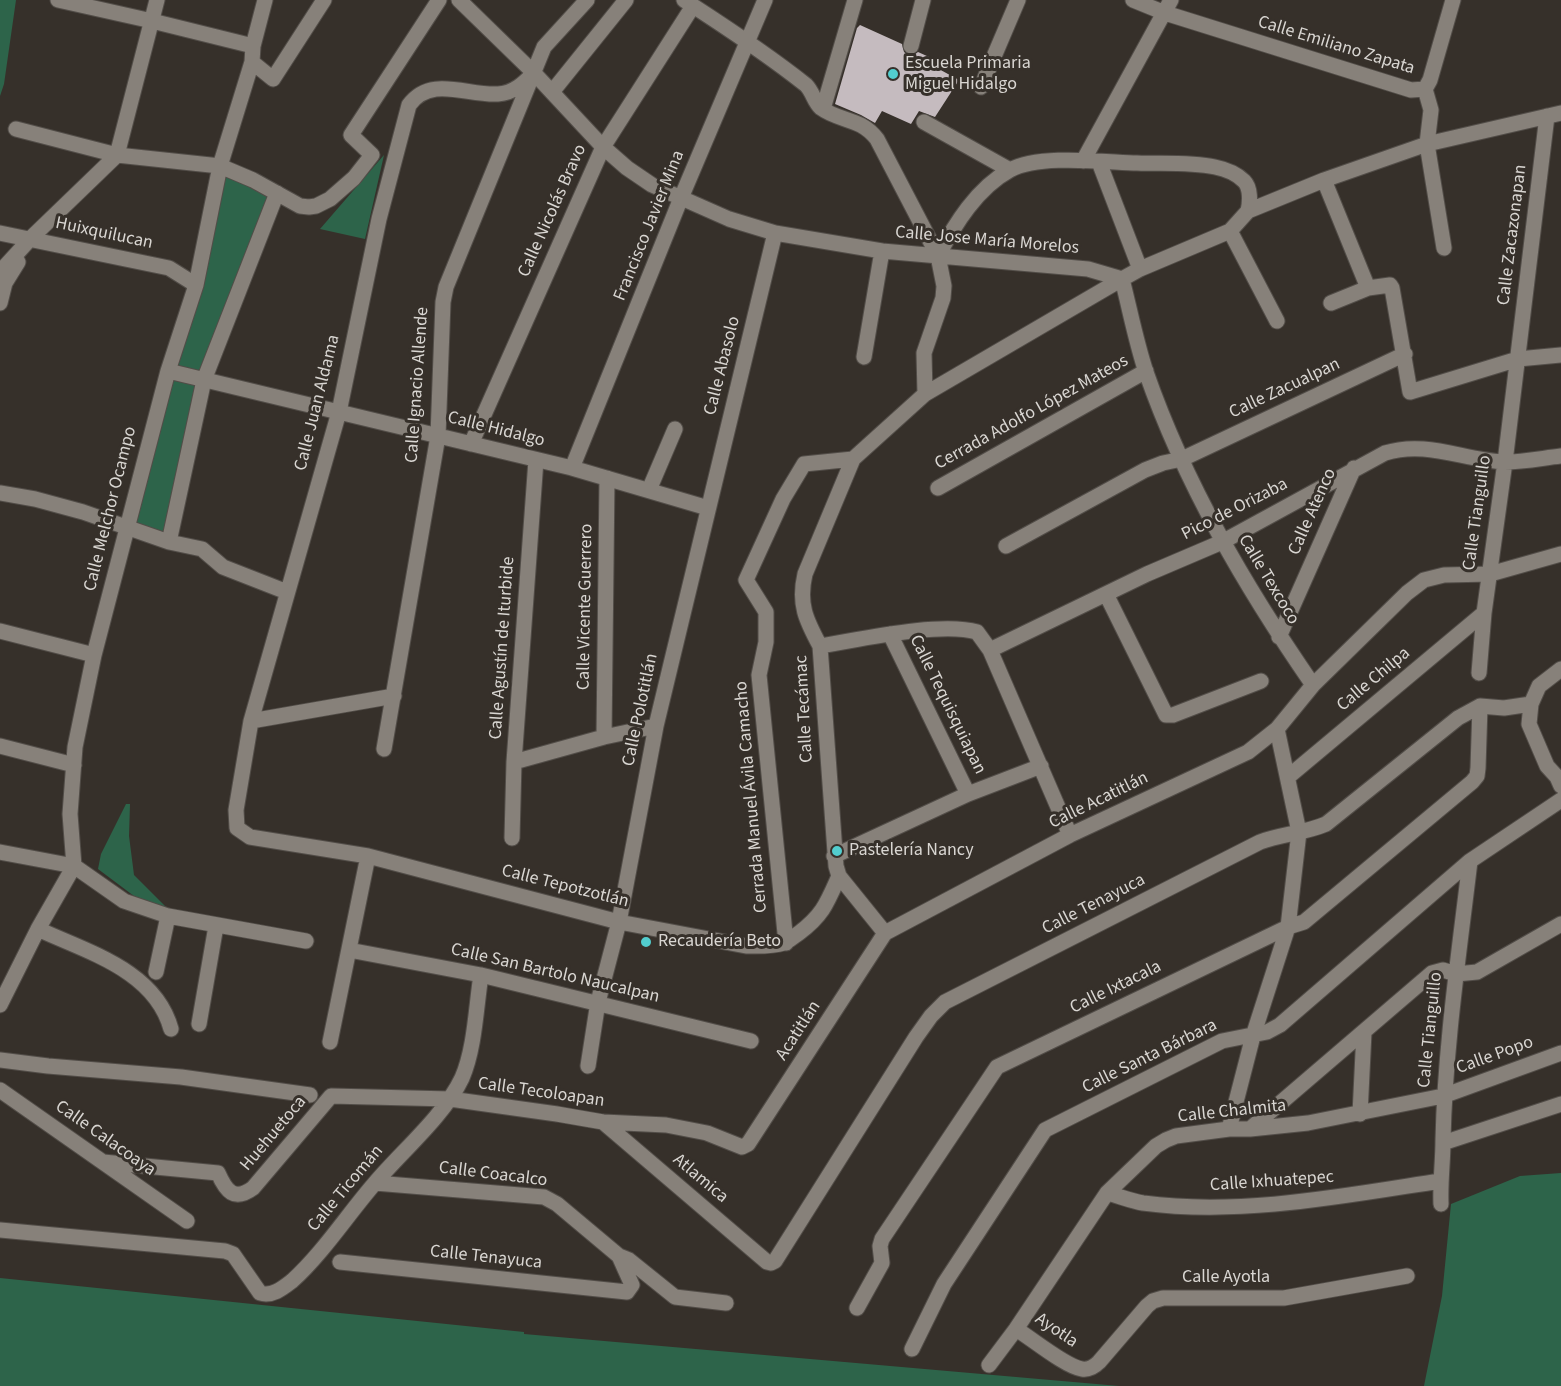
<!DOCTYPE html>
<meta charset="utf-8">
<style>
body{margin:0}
canvas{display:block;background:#36302a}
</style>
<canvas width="1561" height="1386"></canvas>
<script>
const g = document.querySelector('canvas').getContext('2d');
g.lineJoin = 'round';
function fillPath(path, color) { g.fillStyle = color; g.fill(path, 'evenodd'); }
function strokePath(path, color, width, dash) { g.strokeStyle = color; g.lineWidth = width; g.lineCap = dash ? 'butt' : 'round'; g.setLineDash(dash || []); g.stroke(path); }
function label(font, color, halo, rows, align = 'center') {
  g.font = font + ' "Source Sans 3",sans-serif'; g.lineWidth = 6; g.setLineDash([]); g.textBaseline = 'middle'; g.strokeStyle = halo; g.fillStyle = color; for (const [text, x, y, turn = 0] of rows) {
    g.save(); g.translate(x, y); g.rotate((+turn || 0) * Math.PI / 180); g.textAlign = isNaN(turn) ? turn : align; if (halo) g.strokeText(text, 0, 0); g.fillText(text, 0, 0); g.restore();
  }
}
fillPath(new Path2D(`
 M0,0H16L4,84L0,96Z
 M384,155L365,239L320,229Z
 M220,166L277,193L204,380L169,542L126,527Z
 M126,804H130L129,836L134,875L169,910L138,899L98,869L101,854Z
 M1561,1173V1386H1424L1442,1296L1451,1204L1520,1176Z
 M0,1278L524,1332V1334L1119,1386H0Z`), '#2d644a');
fillPath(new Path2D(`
 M860,25L902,44L904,52L908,55H914L918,52L938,61L937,68L959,80L935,117L919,111L911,124L882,111L875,123L861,115L835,104L857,28Z`), '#c5bbbf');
const minor = new Path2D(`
 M58,0L152,21L253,46
 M459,0L534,73L603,147L627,168L652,185L729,219L775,233L882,251L1088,269L1122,279
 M684,0C726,27 767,54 806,85C813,92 814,102 821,108C840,122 860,117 877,139L938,256L944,286L943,298L924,353L925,394
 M1133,0L1165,13L1411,90L1425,89
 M911,46L923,0
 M252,62L273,79L324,0
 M534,73C524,83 514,93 498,94C467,96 431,75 409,105L379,219L339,412L251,721L236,810L237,828L250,837L368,856L619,922L746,946C759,946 771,947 784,943C789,941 794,936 799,933C823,915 827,903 839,876
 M981,87L1018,0
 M1425,89L1431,110L1427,144L1444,248
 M1425,89L1430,80L1453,0
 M552,92L626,0
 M823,109L855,0
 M924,122L1010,170
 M16,129L117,155L220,166L253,180L300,206L309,207L316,206L330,199L354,178L372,155L351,135L439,0
 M1083,161L1171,0
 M1099,162L1140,269
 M1324,180L1368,288
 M1230,231L1277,321
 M0,233L169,268L196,285
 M938,256C955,224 977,188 1010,170C1039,154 1104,162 1137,163C1163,164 1190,162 1215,167C1225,169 1237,174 1244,181C1251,188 1250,202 1248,211
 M0,272L31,238L117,155L157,0
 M1122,279C1130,310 1136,342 1146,372C1185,484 1246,588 1313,685
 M0,303L5,283L18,262
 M1331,303L1368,288L1390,285L1392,288L1410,392L1518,359L1561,355
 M864,357L882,251
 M168,371L572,468L708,508
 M471,444L603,147L693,6
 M853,459L805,574C798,604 806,620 820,646L836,866L839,876L885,933
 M572,468L681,198L765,0
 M938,488L1146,371
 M649,490L675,429
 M0,493L35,499L83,512L169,542L202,549L223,567L287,592
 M169,542L204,380L277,193
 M1006,546L1145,470L1163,463L1182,459L1405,354
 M1106,594L1166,715H1173L1261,681
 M0,631L94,655
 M890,634L968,794
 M1279,637L1354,468
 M820,646C858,640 941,621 977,632L990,650L1070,835
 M990,650L1147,574L1222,542L1385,453C1426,440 1463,460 1505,462C1523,462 1543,458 1561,456
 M1561,669L1539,686L1531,704L1529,724L1547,766L1557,777L1561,786
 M1479,673L1484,613L1505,462L1547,116
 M251,721L394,696
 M604,737L607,478
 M0,746L74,765
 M384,749L438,436L443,302L446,287L544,47L587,0
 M514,762L604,737L656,726
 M1288,777L1484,613
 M512,838L514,762L536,460
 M0,852L74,866L124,901L168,916L306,941
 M834,856L968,794L1041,766
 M38,929C87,952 155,970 171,1029
 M786,943L759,675L766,642V612L746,580L783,499L804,464L853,459L925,394L1122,279L1140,269L1230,231L1248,211L1324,180L1427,144L1561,113
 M349,950L481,975L751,1041
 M156,972L168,916
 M0,1005L38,929L74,866L70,814L75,747L94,655L168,371L196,285L220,166L252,62L253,46L265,0
 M199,1024L216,926
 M330,1042L368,856
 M0,1060L48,1066L181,1077L310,1095
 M588,1066L598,1002L619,922L656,726L775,233
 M0,1090L187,1221
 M1360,1114L1364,1032
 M603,1122L767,1262L771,1263L775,1261L916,1037L931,1016L945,1002L1260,842C1282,834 1305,833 1326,824L1458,718L1480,706L1504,708L1531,704
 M1229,1129L1253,1036L1288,927L1299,832L1277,729
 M1250,1129L1432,973L1443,970L1456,974L1477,972L1561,924
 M1443,1143L1561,1104
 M103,1162L218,1173C226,1191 234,1202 253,1188L331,1096L450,1099L557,1114L603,1122L666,1125L707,1133L742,1147L748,1144L885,933L1070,835L1248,752L1277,729L1313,685L1407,593L1424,580L1444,575L1490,574L1561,554
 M1107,1193C1119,1196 1131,1201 1143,1203C1240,1216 1343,1196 1440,1181
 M1441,1204C1440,1182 1443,1162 1443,1140C1445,1047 1459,954 1470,861
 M0,1230L225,1251L233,1254L260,1293C272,1297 283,1288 292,1281C323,1253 348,1214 375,1183C402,1151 444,1116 462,1078C475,1048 476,1007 481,975
 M619,1256L629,1260L675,1297L726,1303
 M340,1262L627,1292L632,1285L619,1256L557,1204L544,1197L375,1183
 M857,1308L882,1263L880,1246L882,1239L997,1067L1288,927L1304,922L1472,782L1477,776L1478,768L1480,706
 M1016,1329C1031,1338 1066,1367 1082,1369C1089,1370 1094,1367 1099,1362L1147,1306L1153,1301L1163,1298H1284L1407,1276
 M912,1349L944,1284L1045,1130L1222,1041L1267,1032L1280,1025L1470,861L1561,800
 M989,1365L1016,1329L1107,1193L1156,1146L1166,1140L1176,1136L1229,1129H1250L1308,1123L1443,1096L1561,1053`);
strokePath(minor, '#524d48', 17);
strokePath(minor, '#87817a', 15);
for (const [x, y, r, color] of [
 [893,74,6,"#52cdce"],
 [837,851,6,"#52cdce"],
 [646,942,6,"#52cdce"]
]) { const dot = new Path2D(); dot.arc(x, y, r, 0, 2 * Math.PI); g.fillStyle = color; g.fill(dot); strokePath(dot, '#36302a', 2); }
label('18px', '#d9d6d2', '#36302a', [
 ["Calle Emiliano Zapata",1336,46,17],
 ["Calle Nicolás Bravo",553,211,-66],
 ["Francisco Javier Mina",650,226,-68],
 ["Huixquilucan",104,234,12],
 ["Calle Zacazonapan",1513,235,-83],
 ["Calle Jose María Morelos",987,241,5],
 ["Calle Abasolo",723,366,-76],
 ["Calle Ignacio Allende",418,385,-86],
 ["Calle Zacualpan",1285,389,-25],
 ["Calle Juan Aldama",318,403,-76],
 ["Cerrada Adolfo López Mateos",1032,413,-29],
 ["Calle Hidalgo",496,430,14],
 ["Calle Melchor Ocampo",111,509,-76],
 ["Pico de Orizaba",1235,510,-27],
 ["Calle Atenco",1313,512,-66],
 ["Calle Tianguillo",1478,513,-82],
 ["Calle Texcoco",1268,580,59],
 ["Calle Vicente Guerrero",586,607,-89],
 ["Calle Agustín de Iturbide",503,648,-86],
 ["Calle Chilpa",1374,680,-40],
 ["Calle Tequisquiapan",947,705,64],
 ["Calle Tecámac",805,709,-93],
 ["Calle Polotitlán",641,710,-78],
 ["Cerrada Manuel Ávila Camacho",752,797,-95],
 ["Calle Acatitlán",1099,801,-26],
 ["Calle Tepotzotlán",565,887,14],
 ["Calle Tenayuca",1094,905,-27],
 ["Calle San Bartolo Naucalpan",555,974,13],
 ["Calle Ixtacala",1116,988,-26],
 ["Calle Tianguillo",1431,1030,-84],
 ["Acatitlán",799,1031,-57],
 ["Calle Popo",1495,1056,-20],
 ["Calle Santa Bárbara",1150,1057,-26],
 ["Calle Tecoloapan",541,1093,8],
 ["Calle Chalmita",1232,1112,-6],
 ["Huehuetoca",274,1134,-50],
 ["Calle Calacoaya",105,1139,35],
 ["Calle Coacalco",493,1175,7],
 ["Atlamica",700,1179,40],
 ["Calle Ixhuatepec",1272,1182,-4],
 ["Calle Ticomán",346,1189,-50],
 ["Calle Tenayuca",486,1258,6],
 ["Calle Ayotla",1226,1278],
 ["Ayotla",1056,1331,34]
]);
label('18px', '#d9d6d2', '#36302a', [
 ["Escuela Primaria",905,64],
 ["Miguel Hidalgo",905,85],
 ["Pastelería Nancy",849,851],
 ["Recaudería Beto",658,942]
], 'left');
</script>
